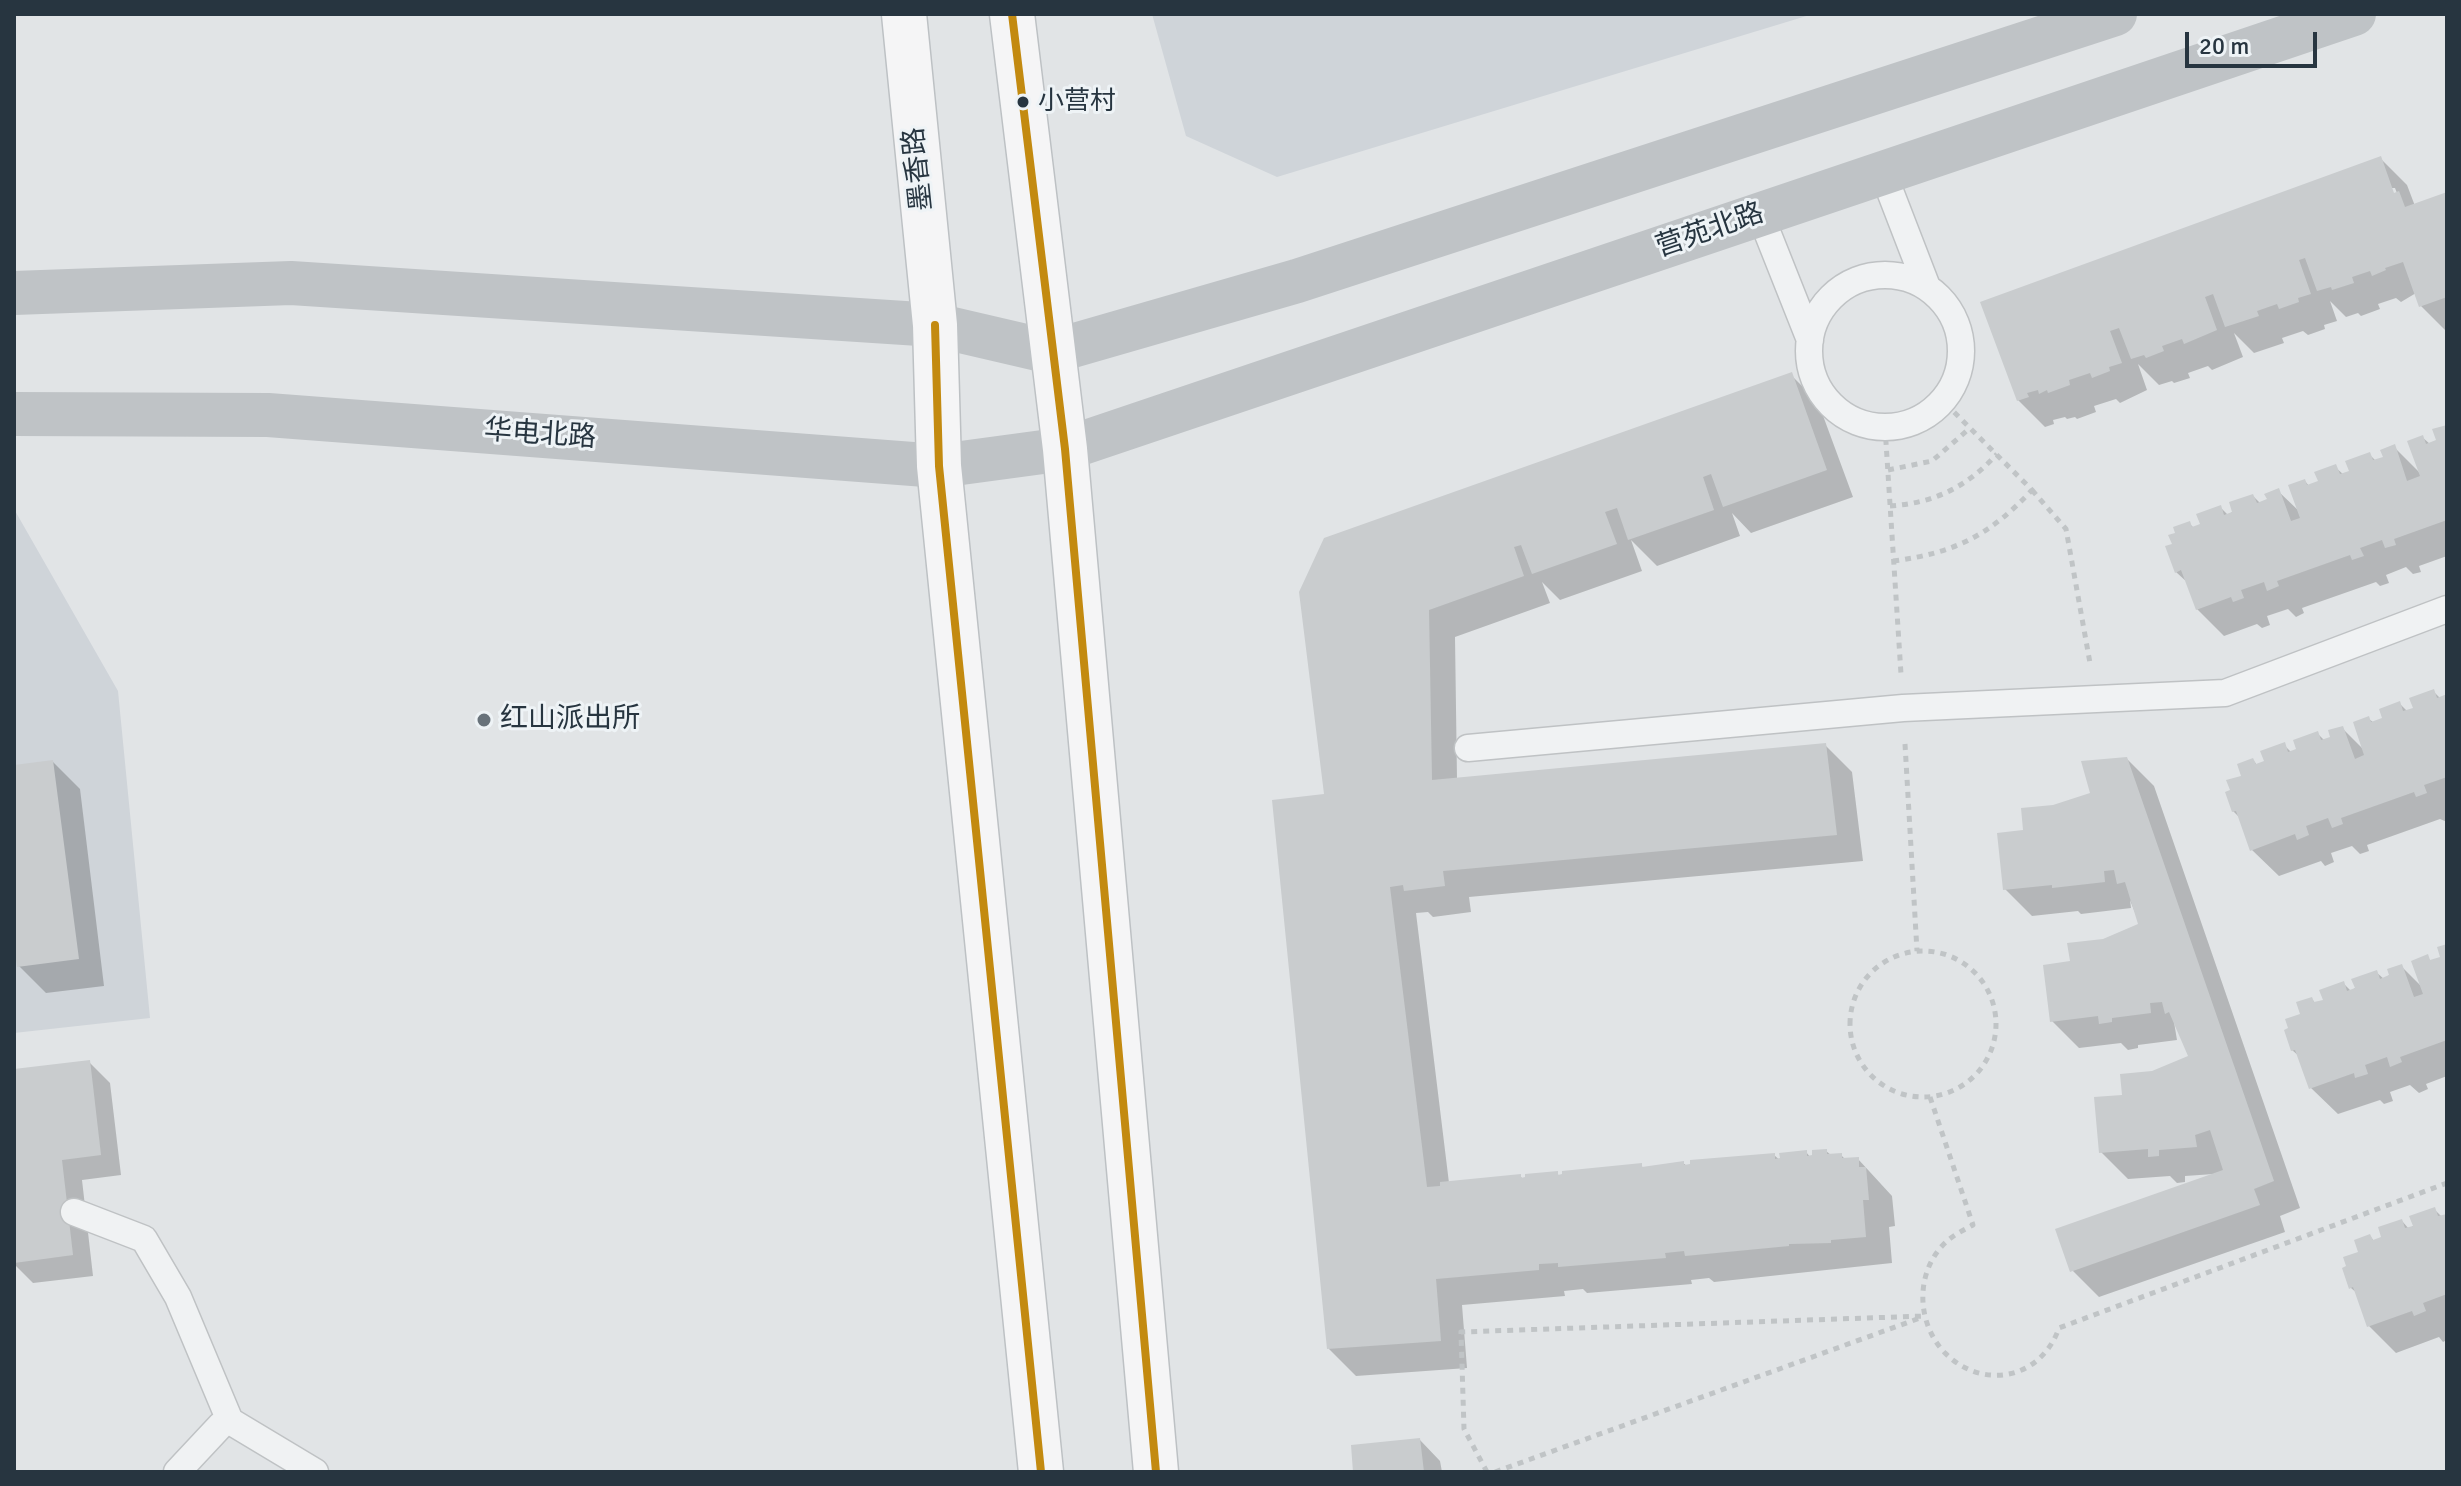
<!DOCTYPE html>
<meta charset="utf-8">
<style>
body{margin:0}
#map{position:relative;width:2461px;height:1486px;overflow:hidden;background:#e1e4e6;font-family:Signika,sans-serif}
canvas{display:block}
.frame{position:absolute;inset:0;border:16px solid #273540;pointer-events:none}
.scale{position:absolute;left:2185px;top:32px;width:132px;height:36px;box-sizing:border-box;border:4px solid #273540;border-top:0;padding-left:10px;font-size:24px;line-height:28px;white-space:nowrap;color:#273540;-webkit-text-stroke:6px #eef3f6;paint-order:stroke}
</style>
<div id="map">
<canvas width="2461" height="1486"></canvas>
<div class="frame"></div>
<div class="scale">20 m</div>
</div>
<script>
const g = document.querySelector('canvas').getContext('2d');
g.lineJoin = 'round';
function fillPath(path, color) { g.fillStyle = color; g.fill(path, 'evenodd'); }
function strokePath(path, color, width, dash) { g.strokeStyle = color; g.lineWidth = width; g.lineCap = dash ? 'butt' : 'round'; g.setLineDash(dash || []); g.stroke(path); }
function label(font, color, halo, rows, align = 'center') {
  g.font = font + ' Signika,"Noto Sans SC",sans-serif'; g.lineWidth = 6; g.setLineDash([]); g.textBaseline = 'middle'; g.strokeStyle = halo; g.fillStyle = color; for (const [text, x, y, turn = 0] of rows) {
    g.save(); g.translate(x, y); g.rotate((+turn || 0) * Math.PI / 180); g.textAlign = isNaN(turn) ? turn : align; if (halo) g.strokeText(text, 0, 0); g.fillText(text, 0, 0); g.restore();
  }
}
fillPath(new Path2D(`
 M1152,14H1813L1277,177L1186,136Z
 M14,509L118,691L150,1018L14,1033Z`), '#cfd4d9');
fillPath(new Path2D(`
 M2380,158L2407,185L2415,206L2447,195V332L2421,306L2416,293L2401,302L2396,298L2378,304L2380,309L2361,316L2358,313L2346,317L2330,301L2337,321L2324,325L2325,329L2308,335L2303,331L2282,338L2284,343L2254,353L2234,333L2243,357L2212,370L2208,366L2188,373L2190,378L2174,383L2172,381L2159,385L2138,364L2147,390L2120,403L2116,399L2094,406L2096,412L2077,419L2075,417L2067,419L2065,417L2053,420L2054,424L2045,427L2018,400L1983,303ZM2390,188H2395L2400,201L2396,203Z
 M1791,375L1818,402L1853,497L1751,533L1732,513L1740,536L1657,566L1631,540L1642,571L1560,600L1542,582L1550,603L1455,637L1457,779L1825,745L1852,772L1863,861L1469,897L1471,912L1433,917L1428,912L1416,913L1449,1183L1520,1176L1524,1180L1557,1173L1560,1177L1641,1165L1644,1169L1683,1163L1687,1166L1774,1155L1783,1163L1806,1152L1811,1158L1826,1151L1831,1155H1841L1846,1160L1858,1159L1892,1196L1895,1226L1889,1227L1892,1263L1714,1282L1709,1278L1691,1280L1692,1284L1587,1293L1583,1289L1564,1291L1565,1296L1462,1305L1467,1368L1356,1376L1329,1349L1326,796L1302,592Z
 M2447,427V556L2419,566L2421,572L2413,574L2406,567L2386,575L2389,583L2380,586L2376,582L2302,608L2304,613L2296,617L2288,609L2267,616L2270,625L2262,628L2257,624L2224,636L2197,609L2188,583L2176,572L2174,545L2189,523L2194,528L2203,525L2220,507L2228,515L2253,496L2261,504L2270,500L2278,491L2300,512L2305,481L2309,486L2321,482L2335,467L2344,475L2351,472L2369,454L2376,461L2386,458L2394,447L2421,474L2422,437L2430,444L2439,441Z
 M2434,692L2440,698L2447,696V822L2440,819L2367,845L2369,851L2360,854L2352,846L2331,853L2334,862L2325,866L2321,861L2279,876L2252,850L2241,819L2233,811L2244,777L2253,760L2258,766L2266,762L2284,745L2292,753L2317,733L2325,741L2333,738L2342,728L2364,750L2369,719L2374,723L2384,719L2400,704L2408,712L2416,709Z
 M2127,759L2154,786L2300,1208L2280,1216L2285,1232L2099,1297L2072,1270L2214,1174L2185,1176V1182L2177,1183L2170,1176L2128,1179L2101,1152L2124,1097L2152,1073L2191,1057L2174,1022L2177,1040L2138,1045V1048L2128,1050L2121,1043L2079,1048L2052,1021L2072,963L2140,925L2130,900L2131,908L2081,914L2078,911L2032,916L2005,889L2025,832L2053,807L2093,794Z
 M53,762L80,789L104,986L46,993L19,966L16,943L14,944V767Z
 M2447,946V1076L2426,1084L2428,1089L2419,1093L2410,1085L2390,1092L2393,1101L2384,1104L2380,1100L2338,1114L2311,1088L2300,1057L2292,1050L2302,1016L2312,999L2316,1004L2325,1001L2343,983L2351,991L2376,972L2384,979L2401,966L2423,988L2427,957L2432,962L2443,958Z
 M89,1062L110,1083L121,1175L82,1180L93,1276L33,1283L14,1264V1071Z
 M2434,1209L2442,1217L2447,1216V1340L2443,1342L2439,1337L2396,1353L2369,1326L2358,1294L2351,1288L2349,1267L2370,1236L2375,1242L2383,1238L2402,1221L2409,1229Z
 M1420,1440L1440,1461L1442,1472H1355Z`), '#0003');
fillPath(new Path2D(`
 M2381,156L2394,193L2399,191L2405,207L2447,192V297L2419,307L2403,262L2385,268L2386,270L2372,276L2370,271L2352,277L2354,283L2332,290L2331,287L2317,291L2305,258L2299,260L2311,294L2298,298L2299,302L2279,309L2277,304L2257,311L2259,316L2225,327L2213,294L2205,297L2217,330L2184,344L2182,339L2162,346L2164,351L2146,358L2144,355L2131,359L2119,328L2110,331L2122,363L2109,367L2110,371L2092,378L2090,373L2069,380L2070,385L2048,393L2047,390L2039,394L2038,390L2027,393L2029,397L2017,401L1980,302Z
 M1792,372L1827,470L1723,507L1711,474L1703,477L1714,510L1628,540L1617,508L1605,512L1617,544L1532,574L1521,545L1514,547L1524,576L1429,610L1432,780L1826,743L1837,835L1443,871L1445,886L1404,891L1403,885L1390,887L1427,1187L1440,1186V1182L1521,1174V1178L1525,1177V1174L1558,1171V1175L1562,1174V1171L1642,1163V1167L1684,1161V1165L1690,1164V1160L1775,1153V1159L1780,1158L1779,1153L1807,1150V1156L1812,1155V1150L1827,1149V1154L1842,1153V1158L1859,1157V1167H1866L1869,1200H1863L1866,1237L1831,1240V1243L1789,1244V1246L1685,1256L1684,1251L1665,1253L1666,1258L1558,1267V1263L1539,1264V1270L1436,1279L1441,1341L1327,1349L1272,800L1324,794L1299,592L1324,538Z
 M2447,425V520L2394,539L2396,545L2385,548L2382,540L2360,548L2364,556L2352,560L2350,555L2277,581L2279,586L2267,591L2264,582L2241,590L2244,598L2233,602L2231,597L2196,610L2181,570L2175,573L2165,546L2172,544L2168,535L2175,533L2173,527L2190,521L2192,527L2200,524L2196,514L2221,505L2224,515L2232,512L2229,502L2253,494L2257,503L2267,499L2264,494L2279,488L2291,521L2300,518L2288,485L2305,479L2307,485L2318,481L2314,472L2336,464L2340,474L2349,471L2345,461L2370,452L2373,460L2383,457L2380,450L2395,444L2407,481L2420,476L2407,441L2423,435L2426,444L2436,440L2432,429Z
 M2434,689L2437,698L2447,694V777L2424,785L2427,793L2416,797L2414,792L2341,818L2343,824L2332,828L2328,818L2306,826L2309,835L2297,840L2295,834L2250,851L2236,811L2232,812L2225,792L2230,790L2226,780L2241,776L2237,764L2253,758L2256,764L2264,761L2260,751L2285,742L2288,752L2296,749L2293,740L2318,731L2321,740L2330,737L2328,730L2343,726L2355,759L2364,755L2353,722L2369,716L2371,722L2382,718L2379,709L2400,701L2403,711L2413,708L2409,698Z
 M2127,757L2274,1181L2254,1189L2260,1205L2070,1272L2055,1229L2223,1170L2210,1130L2195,1135L2197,1147L2159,1150V1156L2148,1157V1149L2099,1153L2094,1097L2122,1095L2120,1074L2152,1071L2188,1056L2169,1012L2165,1014L2162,1002L2150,1003L2151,1013L2112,1018V1022L2099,1024L2098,1016L2050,1022L2043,965L2070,961L2067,943L2103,939L2138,924L2125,882L2117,884L2114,870L2104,871L2105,882L2052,888V885L2003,890L1997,833L2023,830L2021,808L2053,805L2090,793L2081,761Z
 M53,760L79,959L17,967L14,943V765Z
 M2447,944V1040L2400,1057L2402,1062L2390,1067L2387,1057L2365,1065L2368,1074L2355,1078L2354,1073L2309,1089L2295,1050L2291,1051L2284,1030L2288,1028L2285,1019L2300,1014L2296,1002L2312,997L2314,1002L2323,1000L2319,990L2344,981L2347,991L2355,988L2351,979L2377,970L2380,979L2389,975L2387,969L2402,964L2414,997L2423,994L2411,961L2428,954L2430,960L2440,957L2437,947Z
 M90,1060L101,1155L62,1160L73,1255L14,1263V1069Z
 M2435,1207L2438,1216L2447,1214V1294L2423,1303L2426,1311L2414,1316L2412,1311L2367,1327L2353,1287L2349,1289L2342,1268L2346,1266L2343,1257L2358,1252L2354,1240L2370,1234L2373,1240L2381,1237L2378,1227L2402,1219L2405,1228L2413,1226L2409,1216Z
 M1420,1438L1424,1472H1353L1351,1445Z`), '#c9ccce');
const lane = new Path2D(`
 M1883,173L1927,287
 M1760,214L1810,340
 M1809 351a76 76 0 1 1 152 0a76 76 0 1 1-152 0Z
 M1468,748L1903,708L2225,693L2447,609
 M74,1212L144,1239L178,1297L230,1421L315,1472
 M177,1472L221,1425`);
const primary = new Path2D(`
 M904,14L935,325L939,466L1041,1472
 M1012,14L1065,449L1156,1472`);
strokePath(lane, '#bfc2c4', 29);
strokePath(primary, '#bdc1c4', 47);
strokePath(new Path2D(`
 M1885,427L1901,674
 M1888,470L1932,461L1970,428
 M2032,490L2066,529L2090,663
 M1890,506C1934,503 1967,487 1997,454
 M1893,561C1955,553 1990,535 2032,490L1943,401
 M1905,744L1917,951
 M1850 1024a73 73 0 1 1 146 0a73 73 0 1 1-146 0Z
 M1930,1097L1973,1225C1962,1231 1951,1236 1942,1246C1915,1276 1917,1324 1945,1353C1983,1391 2041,1379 2059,1328L2447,1183
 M1487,1472L1464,1429L1461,1332L1925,1316
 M1495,1472L1920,1318`), '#c0c4c6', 5, [6, 6]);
strokePath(lane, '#f0f2f3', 26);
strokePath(new Path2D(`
 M14,293L291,283L935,325L1051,352L1297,281L2115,14
 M14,414L268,415L939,466L1065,449L2354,14`), '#bfc3c6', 44);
strokePath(primary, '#f5f5f6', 44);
strokePath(new Path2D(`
 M1012,14L1065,449L1156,1472
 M935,325L939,466L1041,1472`), '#c38a10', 8);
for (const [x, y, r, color] of [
 [1023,102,7,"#273540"],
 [484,720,8,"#68727a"]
]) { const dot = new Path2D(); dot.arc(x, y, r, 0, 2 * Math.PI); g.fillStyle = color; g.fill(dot); strokePath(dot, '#eef3f6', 3); }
label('26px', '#273540', '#eef3f6', [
 ["小营村",1038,102]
], 'left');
label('28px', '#273540', '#eef3f6', [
 ["墨香路",919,169,-96],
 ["营苑北路",1710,231,-19],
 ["华电北路",540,435,4]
]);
label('28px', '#273540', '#eef3f6', [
 ["红山派出所",500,720]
], 'left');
</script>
